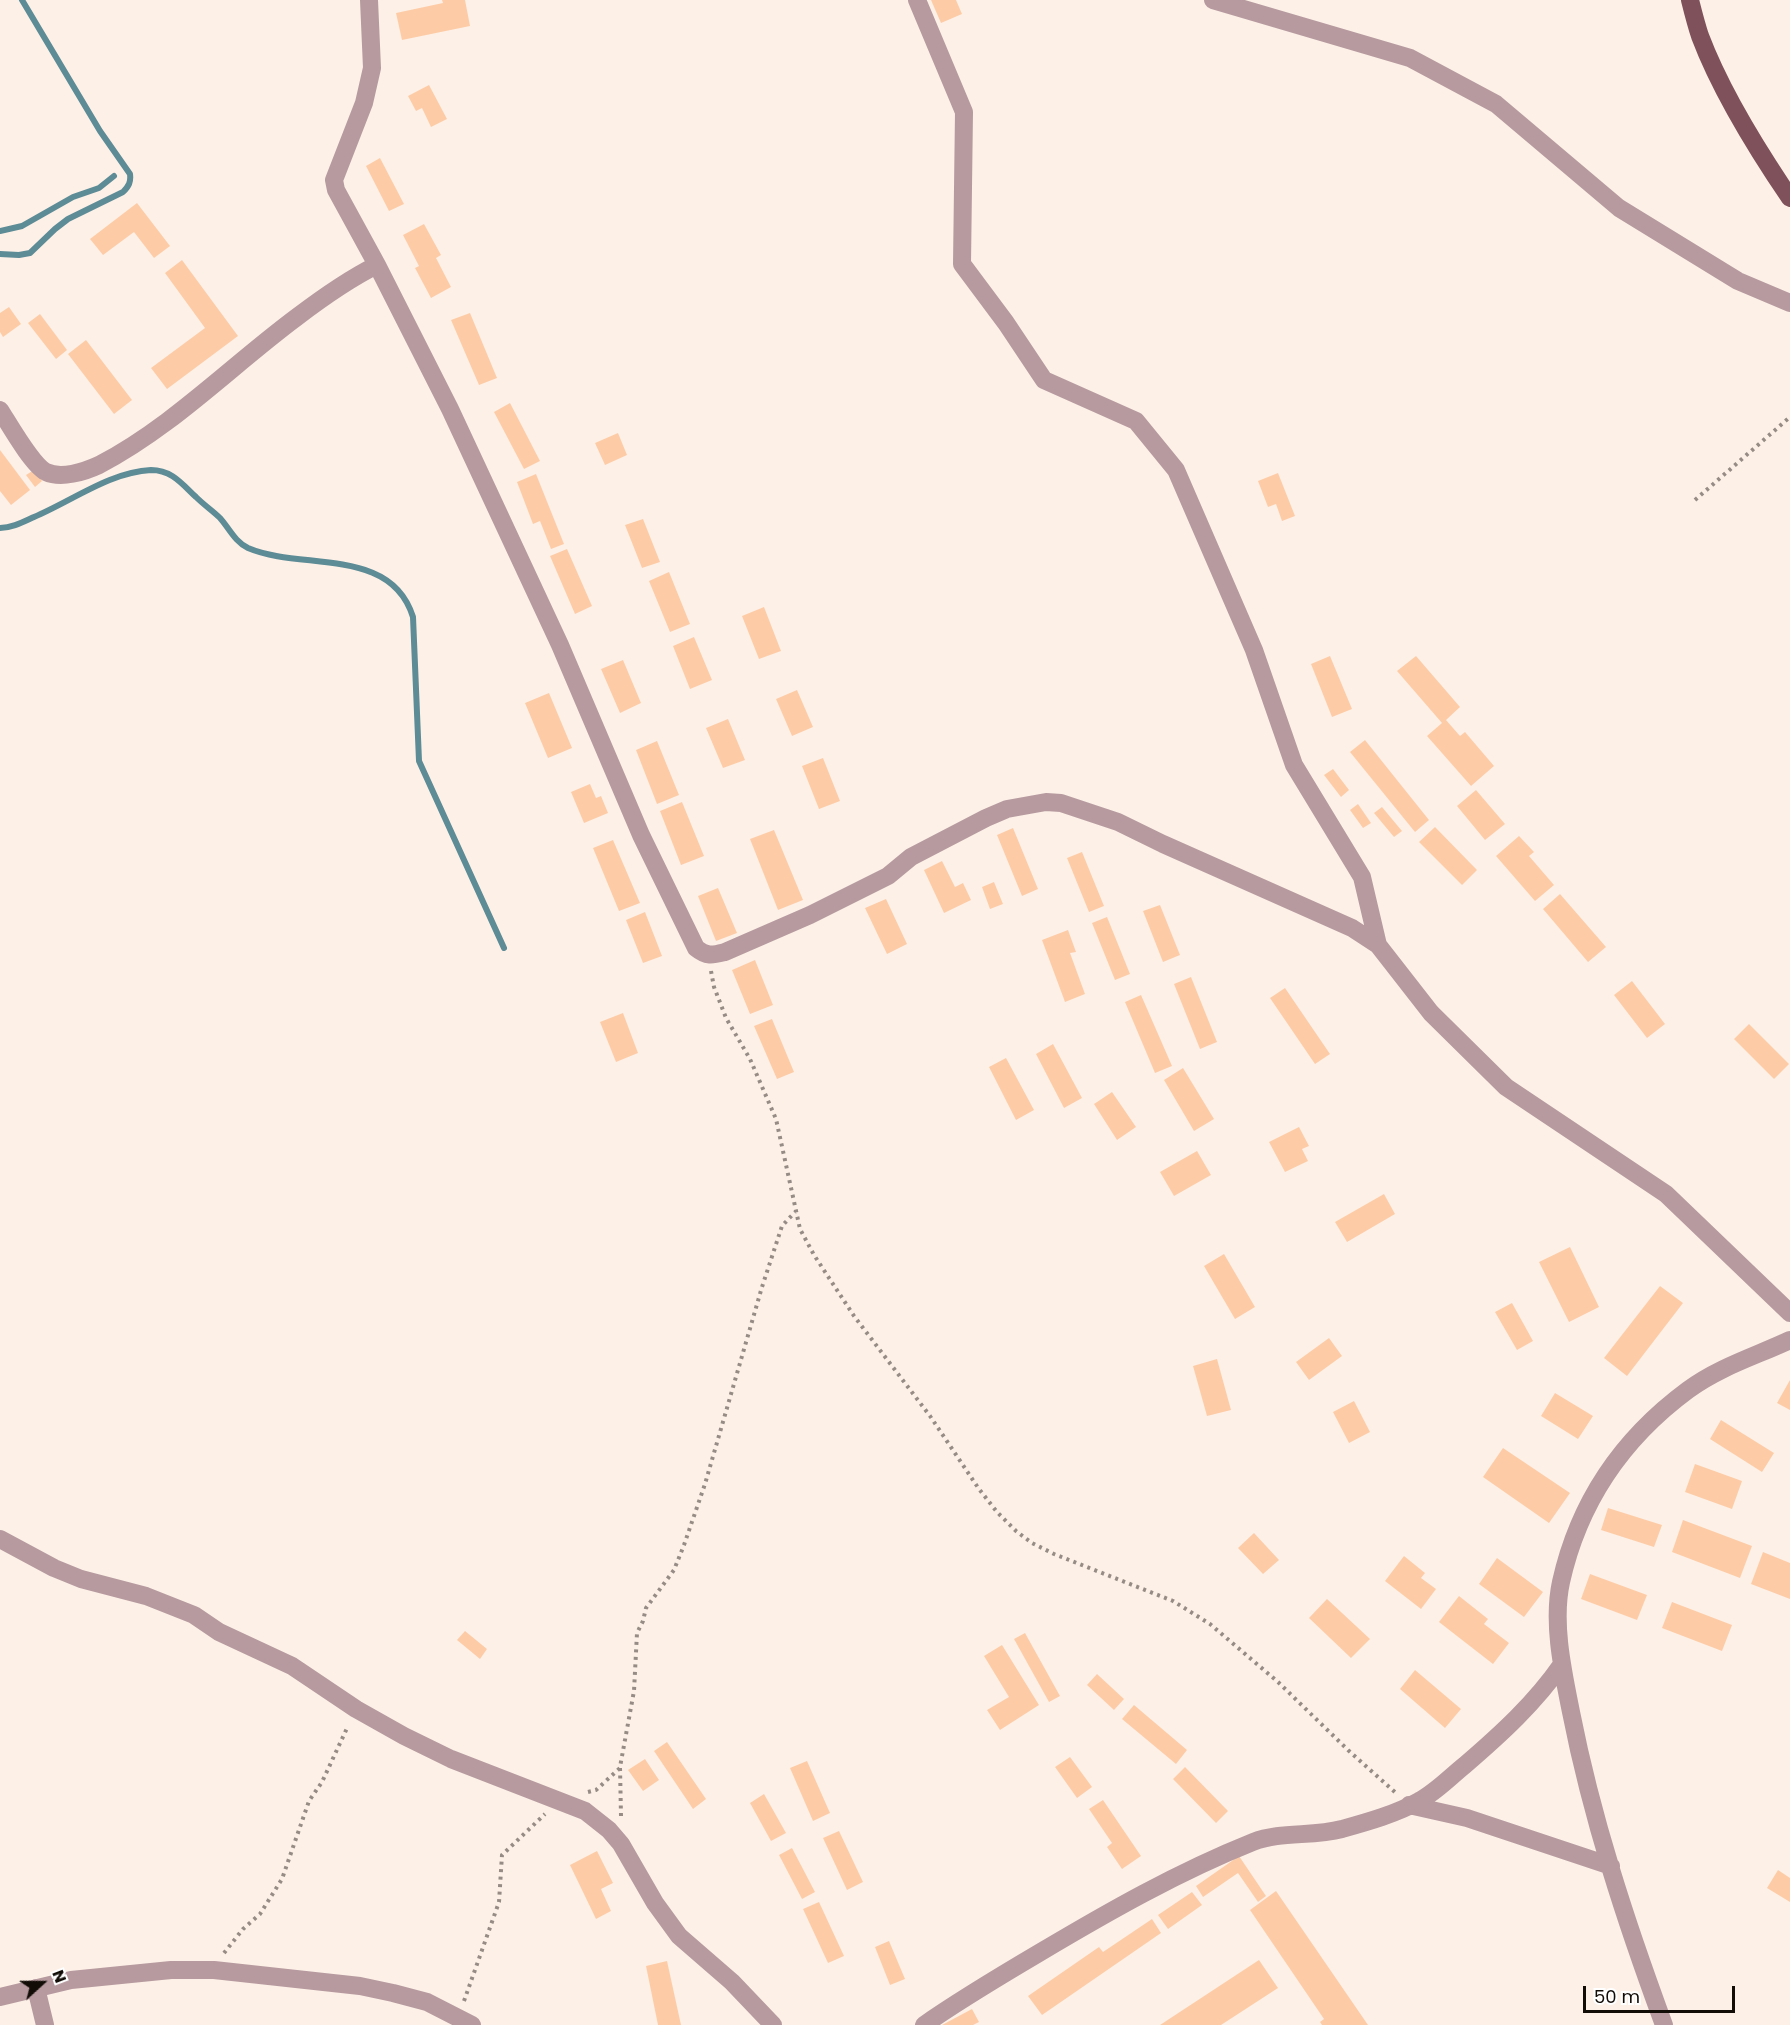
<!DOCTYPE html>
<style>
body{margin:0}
#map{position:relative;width:1790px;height:2025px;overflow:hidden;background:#fdf0e7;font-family:Poppins,sans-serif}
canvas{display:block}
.north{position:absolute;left:12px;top:1953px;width:60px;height:60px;-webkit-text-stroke:4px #fff;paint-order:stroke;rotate:69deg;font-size:16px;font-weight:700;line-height:24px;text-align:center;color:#120c07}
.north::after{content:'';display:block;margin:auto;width:21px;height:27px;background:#120c07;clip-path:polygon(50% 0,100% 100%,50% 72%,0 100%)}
.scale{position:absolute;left:1583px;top:1986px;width:152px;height:27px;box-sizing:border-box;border:3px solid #120c07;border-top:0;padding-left:8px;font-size:18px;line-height:21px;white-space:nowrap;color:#120c07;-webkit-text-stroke:4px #fff;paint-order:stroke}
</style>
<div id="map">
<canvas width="1790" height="2025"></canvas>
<div class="north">N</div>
<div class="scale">50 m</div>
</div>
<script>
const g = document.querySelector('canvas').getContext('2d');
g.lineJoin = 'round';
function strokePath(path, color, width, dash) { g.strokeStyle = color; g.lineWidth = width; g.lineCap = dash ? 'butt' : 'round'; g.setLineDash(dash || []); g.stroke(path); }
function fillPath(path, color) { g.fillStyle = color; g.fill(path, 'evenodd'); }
strokePath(new Path2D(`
 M0,231L22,226L73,197L99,188L114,176
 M0,254L19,255L30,253L55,229L68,219L123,192C129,186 131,182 130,174L100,131L22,0
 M0,528C12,528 23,522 34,517C72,501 110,472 151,470C172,470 182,484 196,497C204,505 213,511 220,518C229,528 235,542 248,548C302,571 391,546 413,617L419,761L504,948`), '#5d8b96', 6);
fillPath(new Path2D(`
 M442,0H465L470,26L402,40L396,13L443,3Z
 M931,0H956L962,14L941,23Z
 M429,85L447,119L431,127L422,108L416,111L408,96Z
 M380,158L404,204L389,211L366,166Z
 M137,203L170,246L154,258L134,232L103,255L90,239Z
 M424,224L441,255L436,258L451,287L431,298L415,268L419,266L403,235Z
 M182,260L238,336L167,389L151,368L205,328L165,273Z
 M9,307L21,324L3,337L0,332V313Z
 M470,313L497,378L479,385L451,320Z
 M40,314L67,350L56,359L28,323Z
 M86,340L132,400L114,414L68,354Z
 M510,403L540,461L524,469L494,412Z
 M618,433L627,455L605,465L595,443Z
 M0,450L30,490L11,505L0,491Z
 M34,470L42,481L35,487L26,475Z
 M1278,473L1295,516L1282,521L1276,504L1268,507L1258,481Z
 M536,474L564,544L551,549L540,521L533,524L517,482Z
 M643,519L660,562L642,568L625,525Z
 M567,549L592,606L575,614L550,556Z
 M669,572L690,624L670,632L649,581Z
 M764,607L781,651L759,659L742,616Z
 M694,637L712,680L690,689L673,646Z
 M1330,656L1352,709L1332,717L1311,664Z
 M1416,656L1460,707L1446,720L1460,736L1465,732L1494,766L1471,786L1427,736L1442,723L1397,671Z
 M623,660L641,703L620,713L601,669Z
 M797,690L813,727L792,736L776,699Z
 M549,693L572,748L548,758L525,703Z
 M728,719L745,760L723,768L706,728Z
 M1365,740L1429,820L1415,832L1350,752Z
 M657,741L679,795L657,804L636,750Z
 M823,758L840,801L819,809L802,766Z
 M1333,769L1349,790L1341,797L1324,775Z
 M590,784L596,798L601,796L608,813L584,823L571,792Z
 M1476,790L1505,824L1485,840L1457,806Z
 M682,802L704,856L681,865L660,811Z
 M1358,804L1371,823L1363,828L1350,810Z
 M1382,807L1402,831L1394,837L1374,813Z
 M1435,827L1477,870L1462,885L1419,842Z
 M1013,828L1038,889L1022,896L997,835Z
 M774,830L803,900L778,910L750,839Z
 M1519,836L1534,852L1529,856L1554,885L1535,901L1496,856Z
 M613,840L640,903L619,911L593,848Z
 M1082,852L1104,906L1089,912L1067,858Z
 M942,861L955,887L963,883L971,900L944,913L924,870Z
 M994,882L1003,904L990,909L982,887Z
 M718,888L737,933L716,941L698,896Z
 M1560,894L1606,947L1588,962L1543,909Z
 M886,899L907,944L887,954L865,908Z
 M1160,905L1180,955L1163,962L1143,911Z
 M645,912L662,956L643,963L626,920Z
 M1107,917L1130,974L1115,980L1092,923Z
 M1068,930L1076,952L1070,953L1085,994L1065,1002L1042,940Z
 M755,960L773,1005L750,1014L732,970Z
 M1191,977L1217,1042L1200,1049L1174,984Z
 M1632,981L1665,1024L1647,1038L1614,995Z
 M1285,988L1330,1054L1315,1064L1270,998Z
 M1141,995L1172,1066L1155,1073L1125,1002Z
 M623,1013L638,1053L616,1062L600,1022Z
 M772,1019L794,1072L777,1079L754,1026Z
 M1749,1024L1789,1064L1774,1079L1734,1039Z
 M1053,1044L1082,1098L1064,1108L1036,1054Z
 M1006,1058L1034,1110L1016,1120L989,1067Z
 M1183,1068L1214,1119L1194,1131L1164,1080Z
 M1112,1092L1136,1127L1117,1140L1094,1104Z
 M1299,1127L1309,1146L1302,1149L1308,1161L1285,1172L1269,1142Z
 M1197,1151L1211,1175L1174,1196L1160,1172Z
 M1384,1194L1395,1214L1347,1242L1335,1222Z
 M1570,1247L1599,1307L1569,1322L1539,1262Z
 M1224,1254L1255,1307L1235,1319L1204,1266Z
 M1660,1286L1683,1303L1627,1376L1604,1358Z
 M1512,1303L1533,1341L1517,1350L1495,1312Z
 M1329,1338L1342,1356L1309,1380L1296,1362Z
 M1217,1359L1231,1410L1207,1416L1193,1366Z
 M1790,1380V1410L1777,1403Z
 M1555,1393L1593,1416L1578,1439L1541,1416Z
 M1354,1401L1370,1432L1349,1443L1333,1412Z
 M1721,1420L1774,1453L1762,1472L1710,1439Z
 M1503,1448L1570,1493L1549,1523L1483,1477Z
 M1695,1464L1742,1481L1732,1509L1685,1492Z
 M1608,1508L1662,1525L1654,1547L1601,1530Z
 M1683,1520L1752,1546L1740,1578L1672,1552Z
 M1254,1533L1279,1560L1263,1574L1238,1548Z
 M1763,1552L1790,1563V1599L1751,1584Z
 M1404,1556L1425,1573L1421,1578L1436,1589L1421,1609L1385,1581Z
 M1497,1558L1543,1592L1524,1617L1479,1584Z
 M1590,1574L1647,1595L1637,1620L1581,1599Z
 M1459,1596L1488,1619L1484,1624L1509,1643L1493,1664L1439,1622Z
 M1327,1599L1370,1639L1351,1658L1309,1618Z
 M1672,1602L1732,1625L1722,1651L1662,1628Z
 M465,1631L487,1649L480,1659L457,1640Z
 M1025,1633L1060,1696L1049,1702L1014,1639Z
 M1002,1645L1039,1705L1000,1730L987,1710L1009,1697L984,1656Z
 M1415,1670L1461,1709L1445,1728L1400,1689Z
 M1097,1674L1124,1699L1114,1710L1087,1685Z
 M1134,1705L1187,1750L1176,1764L1122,1719Z
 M667,1742L706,1799L693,1809L654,1751Z
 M1070,1757L1092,1787L1077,1798L1055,1767Z
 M645,1759L659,1780L643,1791L628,1770Z
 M807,1761L830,1813L813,1821L790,1768Z
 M1185,1767L1228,1811L1216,1823L1173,1779Z
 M764,1794L786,1833L771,1841L750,1803Z
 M1103,1800L1141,1856L1122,1869L1107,1847L1112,1843L1089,1809Z
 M839,1831L863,1882L847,1890L823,1838Z
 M792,1848L815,1892L802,1899L779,1855Z
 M597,1851L613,1883L601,1889L611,1911L596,1919L570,1865Z
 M1239,1856L1266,1896L1258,1902L1238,1873L1203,1897L1196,1886Z
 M1778,1870L1790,1878V1902L1767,1888Z
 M1276,1891L1368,2025H1322L1320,2022L1324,2019L1250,1910Z
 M1192,1892L1202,1905L1168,1929L1158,1915Z
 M819,1902L844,1956L828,1963L803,1909Z
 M1152,1919L1161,1933L1042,2015L1028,1996L1099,1947L1103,1952Z
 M889,1941L905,1979L890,1985L875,1947Z
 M1259,1960L1278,1988L1221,2025H1160Z
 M667,1961L681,2025H658L646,1966Z
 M972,2009L979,2022L973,2025H942Z`), '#fdcca7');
strokePath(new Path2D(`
 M1695,500L1790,417
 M711,971L714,987L726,1018L750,1059L776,1119L800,1229L814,1255L854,1316L930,1416L979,1489L997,1512L1016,1531L1032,1543L1054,1554L1173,1601L1210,1624L1278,1682L1348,1750L1396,1793
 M588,1792L596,1790L620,1768
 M621,1816L620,1767L634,1691L637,1633L643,1621L646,1608L674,1570L684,1545L705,1484L762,1287L782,1226L795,1212
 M224,1953L243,1929L260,1914L282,1879L309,1801L322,1782L348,1726
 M464,2001L499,1902L502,1855L545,1814`), '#968c85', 4, [3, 4.5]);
strokePath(new Path2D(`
 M369,0L372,68L364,103L334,180L336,190L377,265L450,409L560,645L641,835L696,948C707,957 713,955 725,952L810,915L888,876L911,857L986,818L1007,809L1046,802L1061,803L1118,822L1163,844L1352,928L1378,945
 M917,0L964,112L962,264L1006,323L1044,380L1136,421L1176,470L1254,650L1294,765L1362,877L1378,945L1431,1013L1506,1087L1666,1194L1790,1313
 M1213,0L1410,58L1496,104L1619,208L1738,281L1790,303
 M0,410C9,424 32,465 46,472C61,479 84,472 99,465C172,427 231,366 297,317C322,298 349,279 377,265
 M0,1539L54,1568L81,1579L146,1596L194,1615L219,1632L292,1666L356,1709L404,1736L451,1759L585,1811L609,1830L621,1844L655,1903L679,1936L732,1982L773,2025
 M1409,1805L1467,1818L1611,1866
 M36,1988L45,2025
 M0,1997L71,1980L171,1970H214L360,1986L393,1993L427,2002L472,2025
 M924,2025C961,1999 1000,1976 1039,1953C1108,1912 1178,1872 1253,1842C1281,1831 1312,1837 1342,1829C1367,1822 1396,1814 1419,1801C1436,1792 1450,1777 1465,1765C1501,1734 1535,1703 1562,1664
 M1664,2025C1626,1922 1592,1819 1571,1712C1563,1672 1552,1623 1561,1582C1579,1501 1623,1438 1688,1390C1719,1367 1756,1356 1790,1340`), '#b69a9f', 18);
strokePath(new Path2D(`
 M1690,0C1693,12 1696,24 1700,36C1720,89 1758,151 1790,198`), '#7f515b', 18);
</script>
